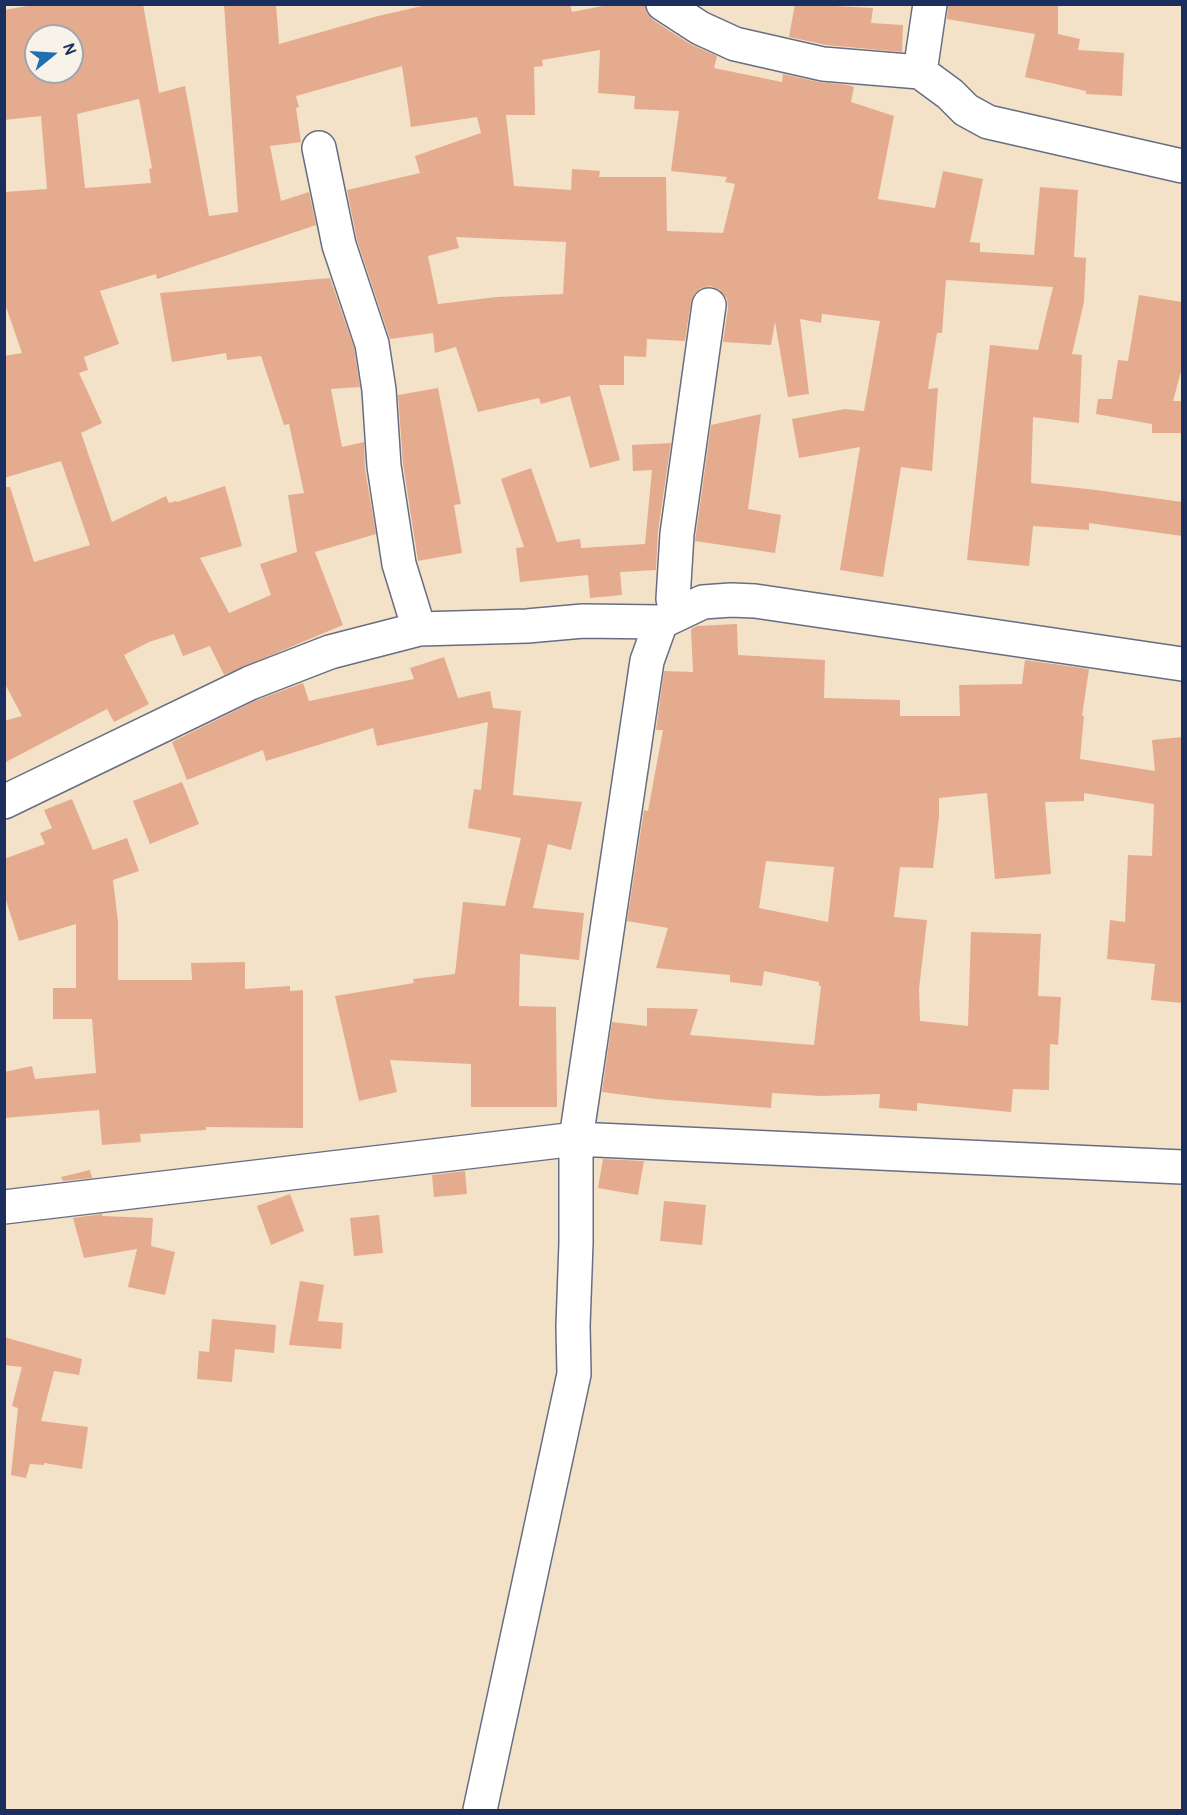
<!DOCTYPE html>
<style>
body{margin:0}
#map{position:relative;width:1187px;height:1815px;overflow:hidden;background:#f3e2c7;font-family:Pangolin,sans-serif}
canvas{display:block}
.frame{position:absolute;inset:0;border:6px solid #1b2f5e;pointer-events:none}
.north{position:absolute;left:24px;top:24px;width:60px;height:60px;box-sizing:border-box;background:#f7f3e8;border:2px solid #9fa5b1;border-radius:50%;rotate:72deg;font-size:16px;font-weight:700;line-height:24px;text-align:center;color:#1b2f5e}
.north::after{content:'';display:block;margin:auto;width:21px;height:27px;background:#1f6fb2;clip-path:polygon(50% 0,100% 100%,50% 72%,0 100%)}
</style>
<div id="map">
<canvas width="1187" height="1815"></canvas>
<div class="frame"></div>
<div class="north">N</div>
</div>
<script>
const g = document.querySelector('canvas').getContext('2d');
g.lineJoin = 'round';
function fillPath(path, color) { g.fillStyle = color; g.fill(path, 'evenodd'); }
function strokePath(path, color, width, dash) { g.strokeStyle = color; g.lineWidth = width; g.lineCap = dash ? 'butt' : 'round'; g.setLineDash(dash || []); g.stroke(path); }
fillPath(new Path2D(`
 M39,4H143L159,93L185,86L209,216L238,212L224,4H276L279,44L378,16L431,4H570L572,12L613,4H645L647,13L653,20L690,44L717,56L714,68L782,82L783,74L819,82L848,85L854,87L851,102L894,116L878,199L935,208L943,171L983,179L970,242L980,243V252L1034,255L1040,187L1078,190L1074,257L1086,258L1084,302L1072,354L1082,355L1079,423L1033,417L1031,483L1096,490L1182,502V536L1089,523V530L1033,526L1029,566L967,560L990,345L1038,350L1053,287L946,280L942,333H937L928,389L938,388L932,471L901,467L883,577L840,570L860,447L799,458L792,419L845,409L864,411L880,321L822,314L821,323L800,319L809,394L788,397L775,322L771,345L723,342L728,308L727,299L720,290L711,286L701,288L694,294L691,302L685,341L647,339L646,357L624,356V385H599L620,460L590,468L570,396L541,404L539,398L478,412L456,347L435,353L433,333L390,339L357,240L347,190L420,173L415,156L481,133L477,117L411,127L402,66L296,96L299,107L296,108L301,142L270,146L281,201L309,192L316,225L157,279L156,274L100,291L119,344L84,357L88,370L79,373L102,423L81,433L112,522L166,496L169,503L176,501L177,502L225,486L242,546L200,558L229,613L271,595L260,564L297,552L288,495L304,493L289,424L284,425L261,356L227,360L226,353L172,362L160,293L330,278L354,348L360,387L331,389L342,447L364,442L365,469L376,534L315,552L343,625L224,675L210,646L183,656L174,634L149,642L124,655L149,704L114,722L107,709L4,763V721L22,716L4,682V487H10L34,562L90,545L61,461L4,478V356L22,353L4,301V192L47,189L41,116L4,120V10ZM36,36H72V72H36ZM600,50L598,93L635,96L634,109L679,111L671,171L727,177L725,182L735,184L723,233L667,231L666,177H599L600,171L572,169L571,190L514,186L506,115H535L534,67L543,66L542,60ZM139,99L152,168L149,169L151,183L85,188L77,114ZM456,237L566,242L563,294L497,297L438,304L428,256L459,248Z
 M795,4L873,8L871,23L903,25L902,52L826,45L789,37Z
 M948,4H1058V34L1080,39L1078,50L1124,53L1122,96L1086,94V91L1025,77L1035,34L947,19Z
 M1139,295L1182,302V368L1173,401H1182V433H1152V424L1096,414L1098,399H1112L1118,360L1128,361Z
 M438,388L461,504L454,505L462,553L418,561L403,464L398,395Z
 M761,414L748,509L781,515L775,553L695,541L711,425Z
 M671,443L658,531L656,570L620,572L622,595L590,598L588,575L520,582L516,548L524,547L501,479L531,468L557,542L580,539L581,548L645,544L652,470L633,471L632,445Z
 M737,624L738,655L825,660L824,698L900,700V716H960L959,685L1022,684L1025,660L1089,669L1082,716H1084L1080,759L1155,771L1152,740L1182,737V1003L1151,1000L1155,964L1107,959L1110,920L1125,922L1128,855L1152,856L1154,804L1084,793V801L1045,802L1051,874L995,879L987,793L939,798V817L933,868L900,867L894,917L927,920L919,989L920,1021L968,1026L971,932L1041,934L1038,996L1061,997L1058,1045L1050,1044L1049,1090L1013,1089L1011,1112L917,1103V1111L879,1108L880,1094L821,1096L772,1093L771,1108L656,1099L602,1092L612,1022L647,1026V1008L698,1009L690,1035L814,1045L821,986H819V982L764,971L762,986L730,982V975L656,968L668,928L627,921L644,810L648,811L663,730H656L664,671L693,672L691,629L697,626ZM766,861L834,867L828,922L759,908Z
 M444,657L458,698L490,691L493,708L521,711L513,795L582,802L571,850L548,844L533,908L584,913L579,960L520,954L519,1006L556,1007L557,1107H471V1064L390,1060L397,1092L359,1101L335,996L414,983L413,979L455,974L463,902L505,906L521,838L468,828L474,789L481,790L488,722L377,746L373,728L266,761L263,750L187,780L172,742L257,700L303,683L309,701L414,679L410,668Z
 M182,782L199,824L150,844L133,801Z
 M72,799L93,850L127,838L139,871L113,880L118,922V980H192L191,963L245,962V989L290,986V991L303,990V1128L206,1127V1130L140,1134L141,1142L102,1145L99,1110L4,1118V1072L32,1066L35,1079L96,1073L92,1019H53V988H76V924L19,941L4,894V859L45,844L40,833L52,828L44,810Z
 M603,1159L644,1161L638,1195L598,1188Z
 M90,1170L92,1178L63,1181L61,1177Z
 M465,1171L467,1194L434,1197L432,1175Z
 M290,1194L304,1231L271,1245L257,1206Z
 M664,1201L706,1205L702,1245L660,1241Z
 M102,1214V1216L153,1218L151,1246L175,1252L165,1295L128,1287L137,1249L84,1258L73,1218Z
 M379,1215L383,1253L354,1256L350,1218Z
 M300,1281L324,1285L318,1321L343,1323L341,1349L289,1345Z
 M212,1319L276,1325L274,1353L235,1349L232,1382L197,1379L199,1351L209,1352Z
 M4,1337L82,1359L79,1375L54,1371L41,1421L88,1427L82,1469L44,1463V1465L30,1464L26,1478L11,1475L18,1408L12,1406L22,1367L4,1365Z`), '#e5ab8f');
const minor = new Path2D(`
 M663,4L700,28L735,44L823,64L920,72L950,94L966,110L988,122L1182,166
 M920,72L930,4
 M319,148L339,245L372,344L379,390L384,466L399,564L419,629
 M678,612L673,599L677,534L709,305
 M4,802L250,683L330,652L419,629L527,626L583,621L661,622L703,602L731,600L755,601L1182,664
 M4,1207L576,1139L1182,1167
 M480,1810L574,1374L573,1326L576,1243V1139L647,661L661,622`);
strokePath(minor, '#676e83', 36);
strokePath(minor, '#fff', 33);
</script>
